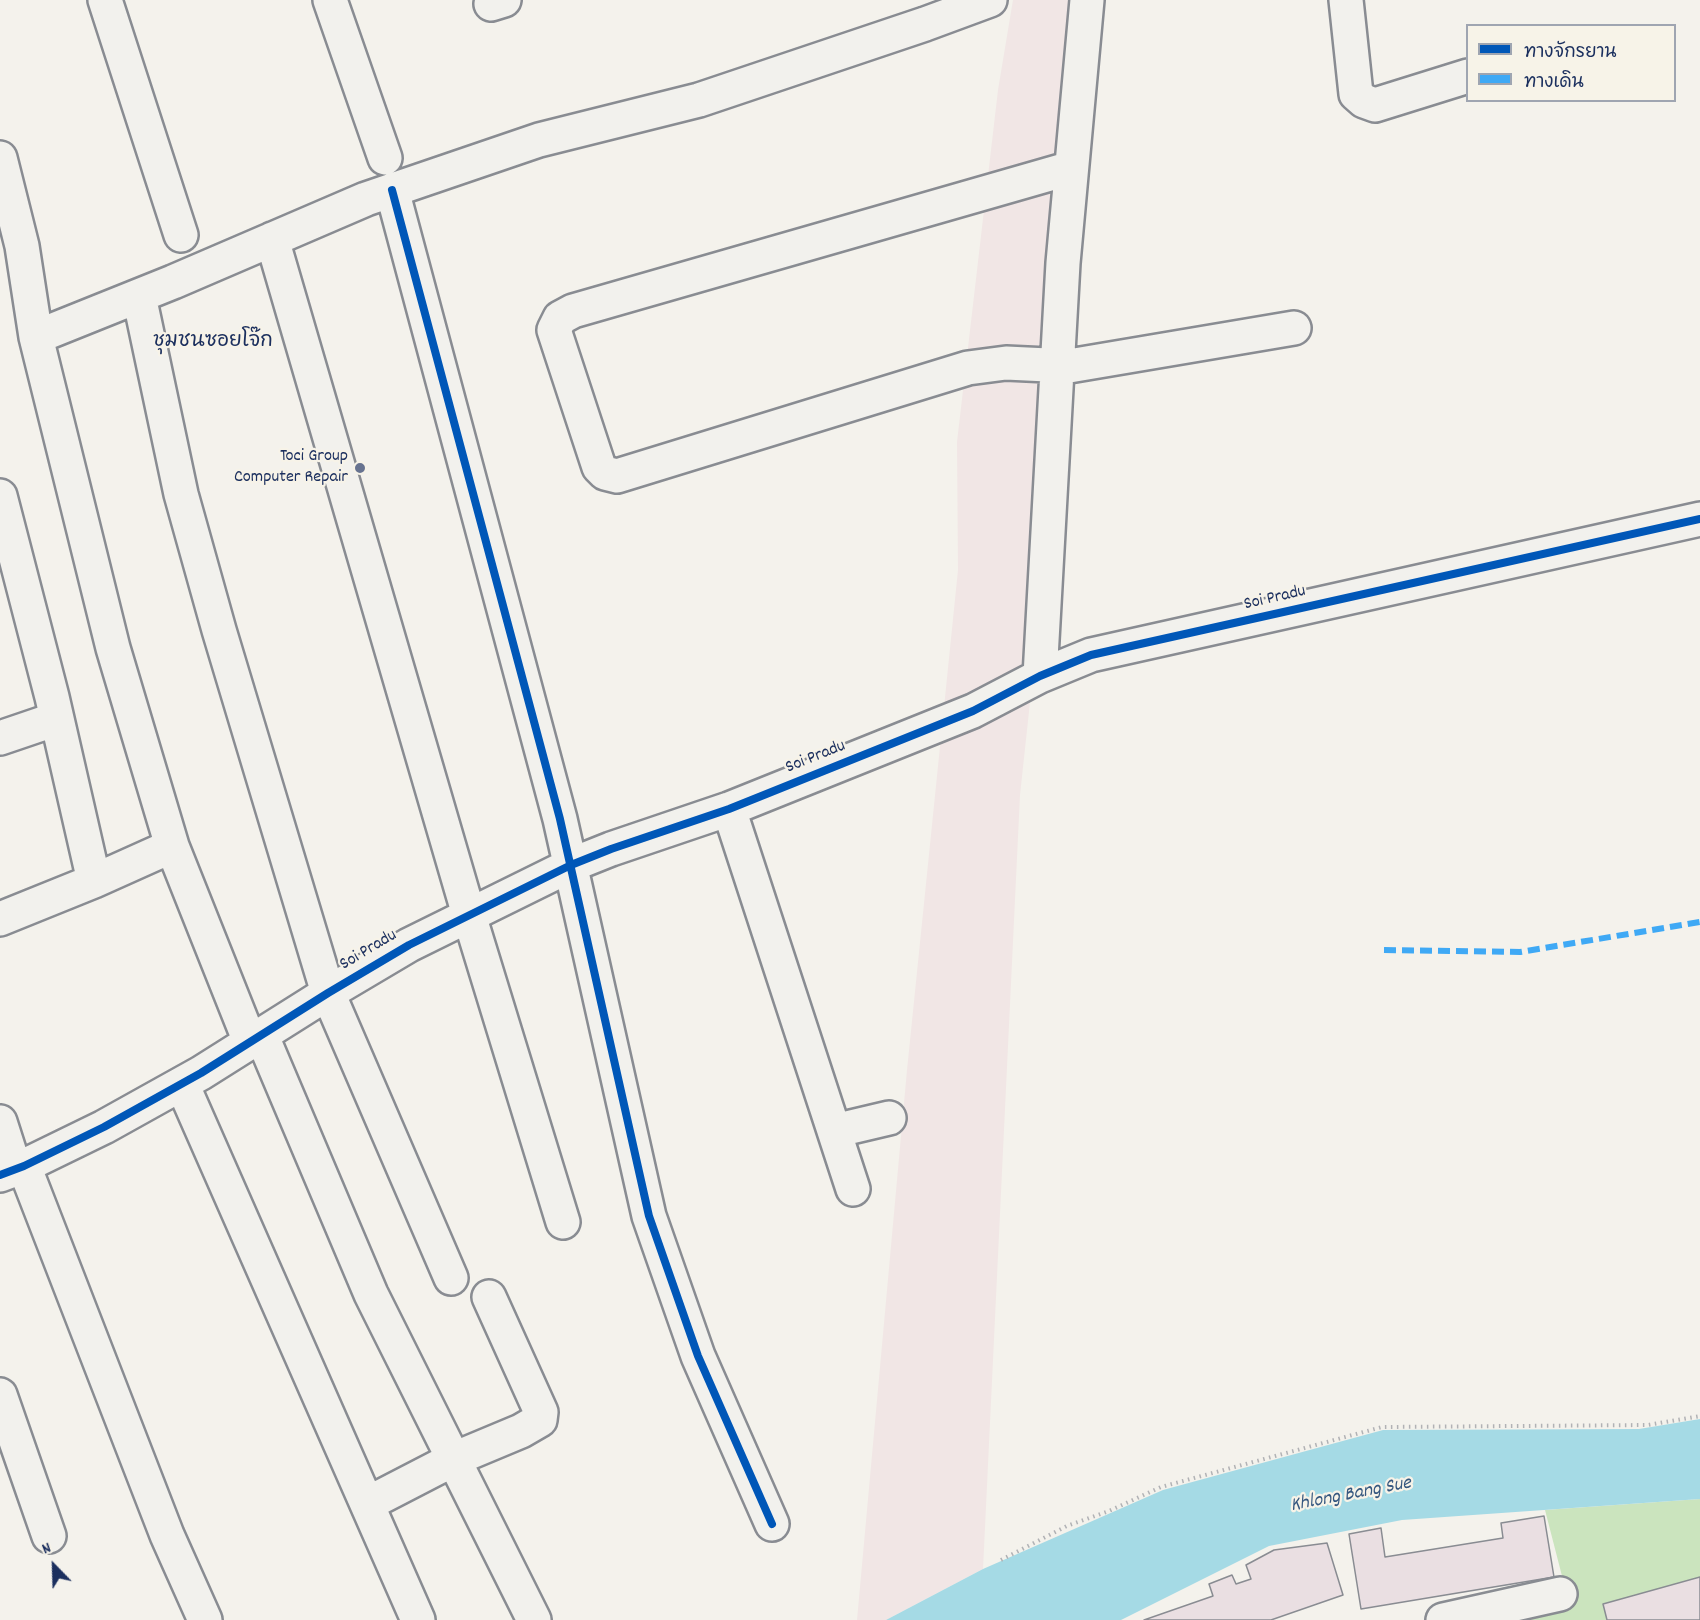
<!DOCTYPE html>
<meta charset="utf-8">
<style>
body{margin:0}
#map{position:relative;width:1700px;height:1620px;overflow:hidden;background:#f4f2ec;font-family:Dekko,"Playpen Sans Thai",sans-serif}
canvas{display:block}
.legend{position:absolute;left:1466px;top:24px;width:210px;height:78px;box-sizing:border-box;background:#f7f3e8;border:2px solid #9fa5b1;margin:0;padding:8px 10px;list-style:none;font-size:18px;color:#1b2f5e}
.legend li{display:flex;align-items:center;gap:12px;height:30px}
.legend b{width:30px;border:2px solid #9fa5b1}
.north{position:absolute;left:24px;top:1536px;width:60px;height:60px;-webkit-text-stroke:4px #f7f3e8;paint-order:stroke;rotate:337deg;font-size:16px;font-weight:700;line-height:24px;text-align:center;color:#1b2f5e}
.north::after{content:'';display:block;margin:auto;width:21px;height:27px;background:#1b2f5e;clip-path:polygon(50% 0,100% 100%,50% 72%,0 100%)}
</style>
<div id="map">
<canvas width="1700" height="1620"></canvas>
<ul class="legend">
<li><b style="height:8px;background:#0057b8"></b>ทางจักรยาน</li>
<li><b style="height:8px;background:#3fa9f5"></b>ทางเดิน</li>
</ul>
<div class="north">N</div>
</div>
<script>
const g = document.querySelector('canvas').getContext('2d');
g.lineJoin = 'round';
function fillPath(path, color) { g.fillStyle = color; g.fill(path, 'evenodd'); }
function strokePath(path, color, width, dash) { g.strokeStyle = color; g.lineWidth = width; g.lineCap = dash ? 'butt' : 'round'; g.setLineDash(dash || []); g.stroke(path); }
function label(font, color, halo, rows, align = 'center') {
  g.font = font + ' Dekko,"Playpen Sans Thai",sans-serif'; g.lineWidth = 4.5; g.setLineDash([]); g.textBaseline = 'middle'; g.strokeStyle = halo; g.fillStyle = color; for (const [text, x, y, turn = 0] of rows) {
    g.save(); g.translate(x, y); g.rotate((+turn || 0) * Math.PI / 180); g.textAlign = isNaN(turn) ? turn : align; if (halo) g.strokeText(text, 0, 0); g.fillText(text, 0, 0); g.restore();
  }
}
fillPath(new Path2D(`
 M1013,0H1104L1098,71L1020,795L983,1569L886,1620H857L907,1070L958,570L957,442L998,90Z`), '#f1e6e5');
fillPath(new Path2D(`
 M1700,1499V1620H1504L1497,1589L1562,1576L1545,1510Z`), '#cbe4be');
fillPath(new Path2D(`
 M1700,1419V1499L1402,1520L1269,1546L1121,1620H886L983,1569L1163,1490L1383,1430L1639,1429Z`), '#a5dae5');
const building = new Path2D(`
 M1544,1516L1554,1577L1361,1609L1349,1534L1381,1528L1385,1557L1503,1538L1501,1523Z
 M1327,1543L1343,1595L1271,1620H1144L1213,1596L1209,1584L1232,1575L1236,1584L1251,1579L1246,1565L1274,1550Z
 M1700,1577V1620H1607L1603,1604Z`);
fillPath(building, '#eadfe2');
strokePath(building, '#898c92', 1.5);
const minor = new Path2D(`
 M105,0L181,235
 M330,0L385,158
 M1346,0L1356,94L1364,101L1375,105L1468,76
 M491,4L504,0
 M0,158L22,246L36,337L113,648L172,846L250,1042
 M1071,168L573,311L560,318L554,330L599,467L605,473L617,476L968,368L1006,363L1069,366L1294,328
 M392,190L560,819L649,1216L698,1356L772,1524
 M272,239L469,915L563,1222
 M139,296L181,494L219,630L328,993L451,1278
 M36,337L173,282L366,199L539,140L699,100L925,24L990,0
 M0,496L52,697L94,881
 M1040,676L1063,263L1087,0
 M0,738L56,719
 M729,809L853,1189
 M0,919L94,881L172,846
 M261,1034L371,1294L534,1620
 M182,1084L418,1620
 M0,1122L15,1169
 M834,1131L889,1118
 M24,1166L167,1535L205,1620
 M0,1175L24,1166L104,1127L201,1073L328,993L409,945L571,865L611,849L729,809L973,711L1040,676L1091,655L1700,519
 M0,1395L49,1536
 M367,1504L454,1459L521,1431L540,1420L541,1412L489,1297
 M1443,1620L1560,1594`);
strokePath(minor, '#898c92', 38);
strokePath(new Path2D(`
 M1001,1560L1067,1526L1109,1511L1161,1487L1382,1427L1648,1425L1700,1416`), '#b1b2b5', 4, [1.5, 4.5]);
strokePath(minor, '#f2f1ed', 33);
strokePath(new Path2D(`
 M1384,950L1520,952L1700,922`), '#3fa9f5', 6, [12, 6]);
strokePath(new Path2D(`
 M392,190L560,819L649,1216L698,1356L772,1524
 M0,1175L24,1166L104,1127L201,1073L328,993L409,945L571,865L611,849L729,809L973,711L1040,676L1091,655L1700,519`), '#0057b8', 8);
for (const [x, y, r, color] of [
 [360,468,6,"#677390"]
]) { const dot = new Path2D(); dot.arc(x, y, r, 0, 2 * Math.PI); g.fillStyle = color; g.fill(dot); strokePath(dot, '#f7f3e8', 2); }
label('18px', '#1b2f5e', '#f7f3e8', [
 ["Toci Group",348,458],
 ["Computer Repair",348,479]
], 'right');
label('18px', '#1b2f5e', '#f7f3e8', [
 ["Soi Pradu",1275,599,-13],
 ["Soi Pradu",816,758,-22],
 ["Soi Pradu",369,951,-31]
]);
label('20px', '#1b2f5e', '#f7f3e8', [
 ["ชุมชนซอยโจ๊ก",213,343]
]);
label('italic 20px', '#35577f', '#f7f3e8', [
 ["Khlong Bang Sue",1351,1496,-11]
]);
</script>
